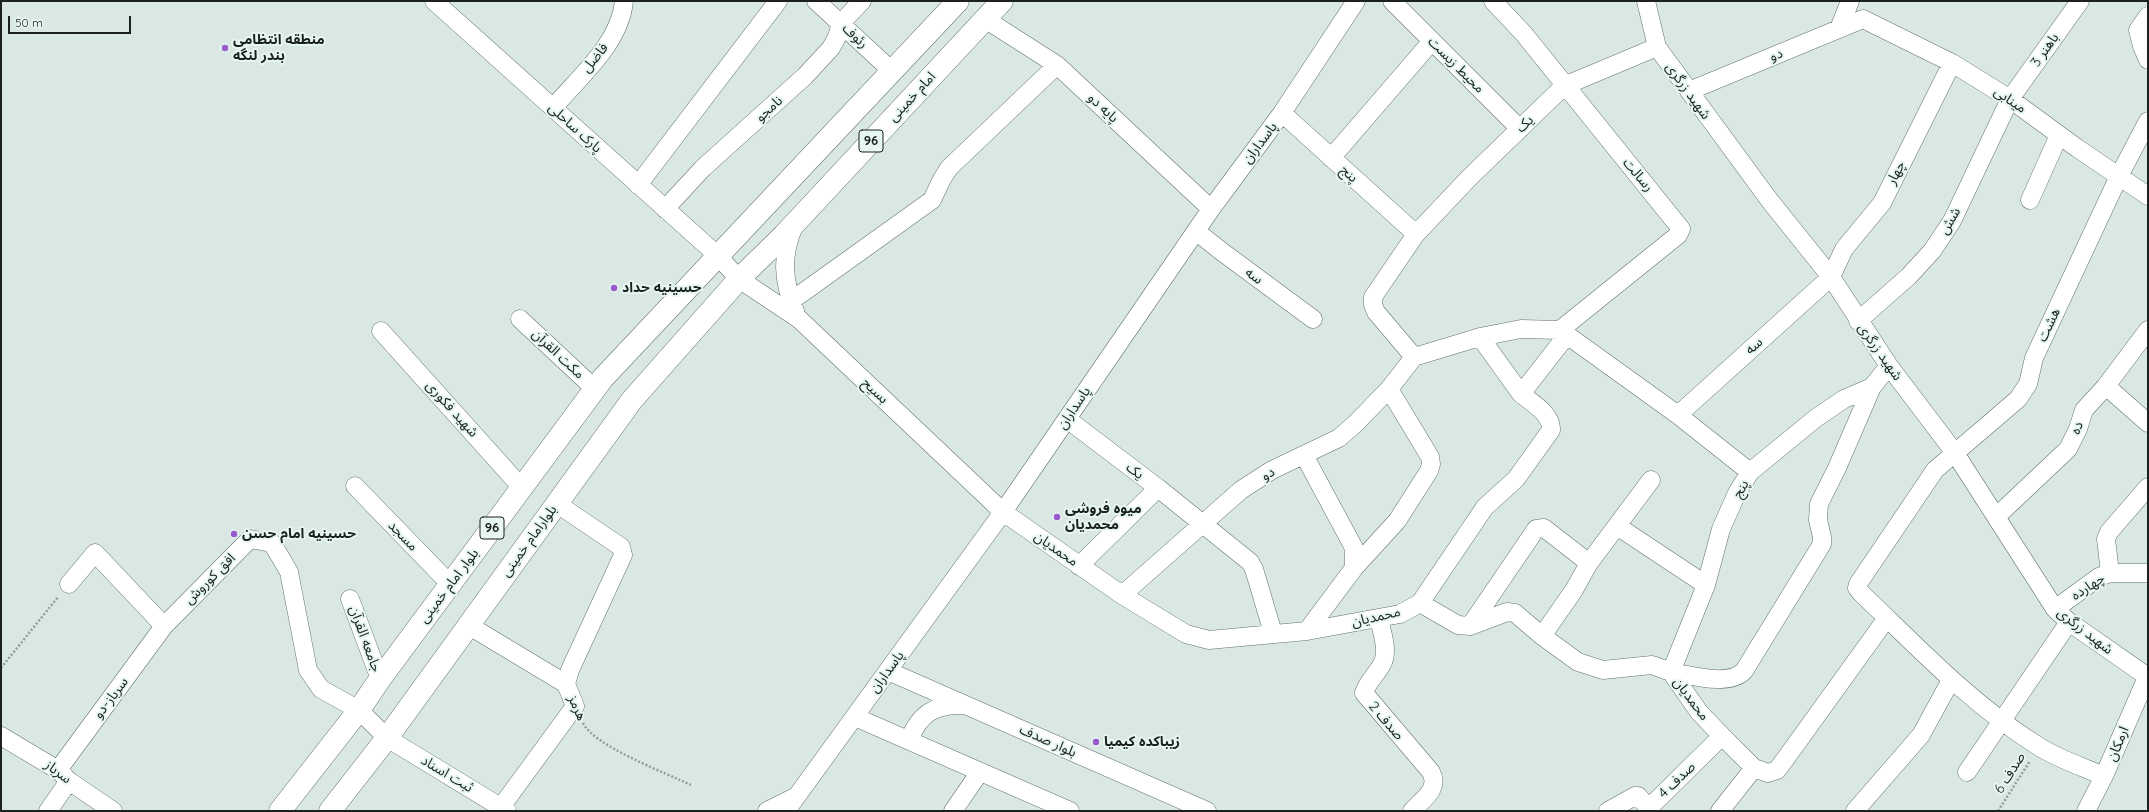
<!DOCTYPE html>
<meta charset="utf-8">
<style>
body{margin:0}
#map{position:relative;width:2149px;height:812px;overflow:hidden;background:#d9e8e3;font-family:Quicksand,sans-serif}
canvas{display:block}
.frame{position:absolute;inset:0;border:2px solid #1b211f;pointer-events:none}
.scale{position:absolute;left:8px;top:16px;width:123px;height:18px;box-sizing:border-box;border:2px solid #1b211f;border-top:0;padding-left:5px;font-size:12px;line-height:14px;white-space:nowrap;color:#1b211f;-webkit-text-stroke:3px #e6f6f0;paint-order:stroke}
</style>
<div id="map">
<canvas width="2149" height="812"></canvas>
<div class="frame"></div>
<div class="scale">50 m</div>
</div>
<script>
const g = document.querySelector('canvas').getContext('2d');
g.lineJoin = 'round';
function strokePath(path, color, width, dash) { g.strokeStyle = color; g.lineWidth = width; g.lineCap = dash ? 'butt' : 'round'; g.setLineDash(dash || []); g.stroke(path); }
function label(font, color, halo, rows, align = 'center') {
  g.font = font + ' Quicksand,"Noto Sans Arabic",sans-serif'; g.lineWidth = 4; g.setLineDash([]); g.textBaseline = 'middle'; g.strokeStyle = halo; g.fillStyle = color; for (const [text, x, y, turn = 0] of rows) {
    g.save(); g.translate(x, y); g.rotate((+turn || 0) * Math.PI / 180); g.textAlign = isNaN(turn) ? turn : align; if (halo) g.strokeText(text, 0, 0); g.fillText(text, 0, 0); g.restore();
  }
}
const minor = new Path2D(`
 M434,1L717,255L739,279L799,319L1003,512L1122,595L1186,634L1209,640L1307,631L1400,614L1420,603L1458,625L1470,626L1507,612L1515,613L1542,636L1578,662L1603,670L1652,665L1671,672L1699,712L1722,736L1754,768L1768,773L1777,770L1786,758L1887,618C1934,664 1982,711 2038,746C2058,759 2083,767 2104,776
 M816,1L893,72
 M1392,1L1520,129
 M1493,1L1524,34L1681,229L1678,235L1560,330
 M1646,1L1657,47L1770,201L1831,277L1889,366L1955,453L2055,609L2069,622L2148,677
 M2148,16L2138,30L2142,46L2148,60
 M985,19L1057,65L1211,209
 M1839,29L1850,1
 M1657,47L1564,86L1469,178L1416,234L1373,297V305L1376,312L1414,357L1480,337L1521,329L1560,330L1678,415L1750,472
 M1689,91L1863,19L1952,63L2010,99L2077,148L2148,196
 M553,108C579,77 620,44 624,1
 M1282,113L1416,234
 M1331,158L1432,41
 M638,185L778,1
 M2030,200L2059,135
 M665,209L703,168L805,76L831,48L837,37L841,23L862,1
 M794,226C781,256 783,281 795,311
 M1196,231L1221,251L1313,319
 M791,301L932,200L942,179L949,168L1057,65
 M520,319L595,389
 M1858,321L1909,276L1932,251L1952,221L2010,99L2080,1
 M381,331L522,488
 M1480,337L1521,394
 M2106,386L2148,423
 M1872,387L1837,468L1819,504L1818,520L1822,537V544L1744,671C1728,687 1691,675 1671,672L1706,585L1721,529L1737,493L1750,472L1816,418L1844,399L1872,387L1889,366
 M1678,415L1831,277L1844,249L1882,203L1952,63
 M1067,419L1158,488L1250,562L1254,569L1273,633
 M1304,455L1354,548V568L1307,631
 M355,486L451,585
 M556,503L621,547L623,555L570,670L566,684
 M1996,517L2068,449L2078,429L2084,410L2106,386L2148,330
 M1617,526L1706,585
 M1079,566L1158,488
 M1354,568L1397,521L1429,471L1431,464L1430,457L1389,389
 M2110,573L2106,539L2109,532L2148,487
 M69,584L95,553L164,626
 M1122,595L1241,490L1272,470L1339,438L1356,423L1389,389L1414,357
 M350,599L380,679
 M1420,603L1485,507L1516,479L1551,430C1552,414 1532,403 1521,394L1567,335
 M2055,609L2099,577L2110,573H2148
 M1887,618L1861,593L1857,588L1858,584L1935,470L2018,399L2028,384L2034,358L2119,176L2148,121
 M1379,619C1382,632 1389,652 1382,664C1377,674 1367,682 1364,693L1431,772C1440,789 1423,799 1412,811
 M468,625L566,684L575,706L501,807
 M1470,626L1536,529L1544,528L1589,563
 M1542,636L1574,590L1589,563L1651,480
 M888,671L1207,811
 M855,717L1070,811
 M1,736L58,770L69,781L113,811
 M909,740C920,713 935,704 964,705
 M58,770L164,626L250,539L272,543L289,572L308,670L321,689L359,710L387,738L507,811
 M1967,772L2069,622
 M48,811L69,781
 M767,811L795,797
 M786,811L1003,512L1211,209L1282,113L1356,1
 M953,811L980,772
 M1608,811L1635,796H1638L1646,805L1654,803L1722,736
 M1720,811L1754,768
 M1855,811L1921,735L1951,680
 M2086,811L2104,776L2147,677`);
const highway = new Path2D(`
 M280,811L359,710L380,679L603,378L958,1
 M330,811L387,738L632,400L739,279L784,235L1002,1`);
strokePath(minor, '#64716d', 19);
strokePath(highway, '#64716d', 23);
strokePath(new Path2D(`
 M1,668L58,597
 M583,723C594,746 666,773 691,785
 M1998,811L2030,761`), '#929e9a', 2.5, [2, 2]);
strokePath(minor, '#fff', 18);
strokePath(highway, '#fff', 22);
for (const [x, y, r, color] of [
 [225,48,4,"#9959cf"],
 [614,288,4,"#9959cf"],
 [1057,517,4,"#9959cf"],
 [234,534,4,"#9959cf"],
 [1096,742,4,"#9959cf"]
]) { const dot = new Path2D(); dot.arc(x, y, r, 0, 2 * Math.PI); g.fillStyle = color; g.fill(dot); strokePath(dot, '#e6f6f0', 1.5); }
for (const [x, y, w] of [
 [871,141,24],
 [492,528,24]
]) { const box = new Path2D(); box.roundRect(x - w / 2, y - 11, w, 22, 3); g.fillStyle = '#e6f6f0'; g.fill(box); strokePath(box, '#1b211f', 1); }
label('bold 13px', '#1b211f', null, [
 ["96",871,141],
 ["96",492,528]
]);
label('14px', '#1b211f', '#e6f6f0', [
 ["رئوف",855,36,43],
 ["باهنر 3",2045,50,-55],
 ["دو",1776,55,-22],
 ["فاضل",595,58,-51],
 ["محیط زیست",1456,65,45],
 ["شهید زرگری",1688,91,54],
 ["امام خمینی",912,97,-47],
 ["مینابی",2010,100,34],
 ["پایه دو",1103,108,43],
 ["نامجو",769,109,-42],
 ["یک",1525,124,-44],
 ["پارک ساحلی",575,128,42],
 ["پاسداران",1260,143,-53],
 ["چهار",1896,173,-63],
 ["پنج",1349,174,42],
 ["رسالت",1638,175,50],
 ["شش",1950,221,-60],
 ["سه",1254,276,36],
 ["هشت",2049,325,-65],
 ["سه",1754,346,-42],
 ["شهید زرگری",1880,352,55],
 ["مکت القرآن",558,354,43],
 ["بسیح",875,391,43],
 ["پاسداران",1074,408,-56],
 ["شهید فکوری",452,409,48],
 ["ده",2077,428,-69],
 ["یک",1135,471,37],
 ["دو",1268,474,-31],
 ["پنج",1741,489,-61],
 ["مسجد",403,536,46],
 ["بلوارامام خمینی",529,541,-54],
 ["محمدیان",1056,549,35],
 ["افق کوروش",210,579,-45],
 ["بلوار امام خمینی",449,586,-53],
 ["چهارده",2088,587,-33],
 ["محمدیان",1376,617,-13],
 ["شهید زرگری",2085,631,38],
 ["جامعه القرآن",365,639,70],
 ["پاسداران",887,672,-54],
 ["سرباز-دو",111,698,-53],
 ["محمدیان",1691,699,53],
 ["هرمز",577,708,66],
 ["صدف 2",1386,721,49],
 ["بلوار صدف",1048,741,24],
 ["ارمکان",2118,744,-67],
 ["سرباز",58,772,37],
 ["صدف 6",2010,773,-58],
 ["ثبت اسناد",447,774,31],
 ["صدف 4",1677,780,-44]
]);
label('bold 14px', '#1b211f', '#e6f6f0', [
 ["منطقه انتظامی",233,40],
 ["بندر لنگه",233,56],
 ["حسینیه حداد",622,288],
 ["میوه فروشی",1065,509],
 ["محمدیان",1065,525],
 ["حسینیه امام حسن",242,534],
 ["زیباکده کیمیا",1104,742]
], 'left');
</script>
